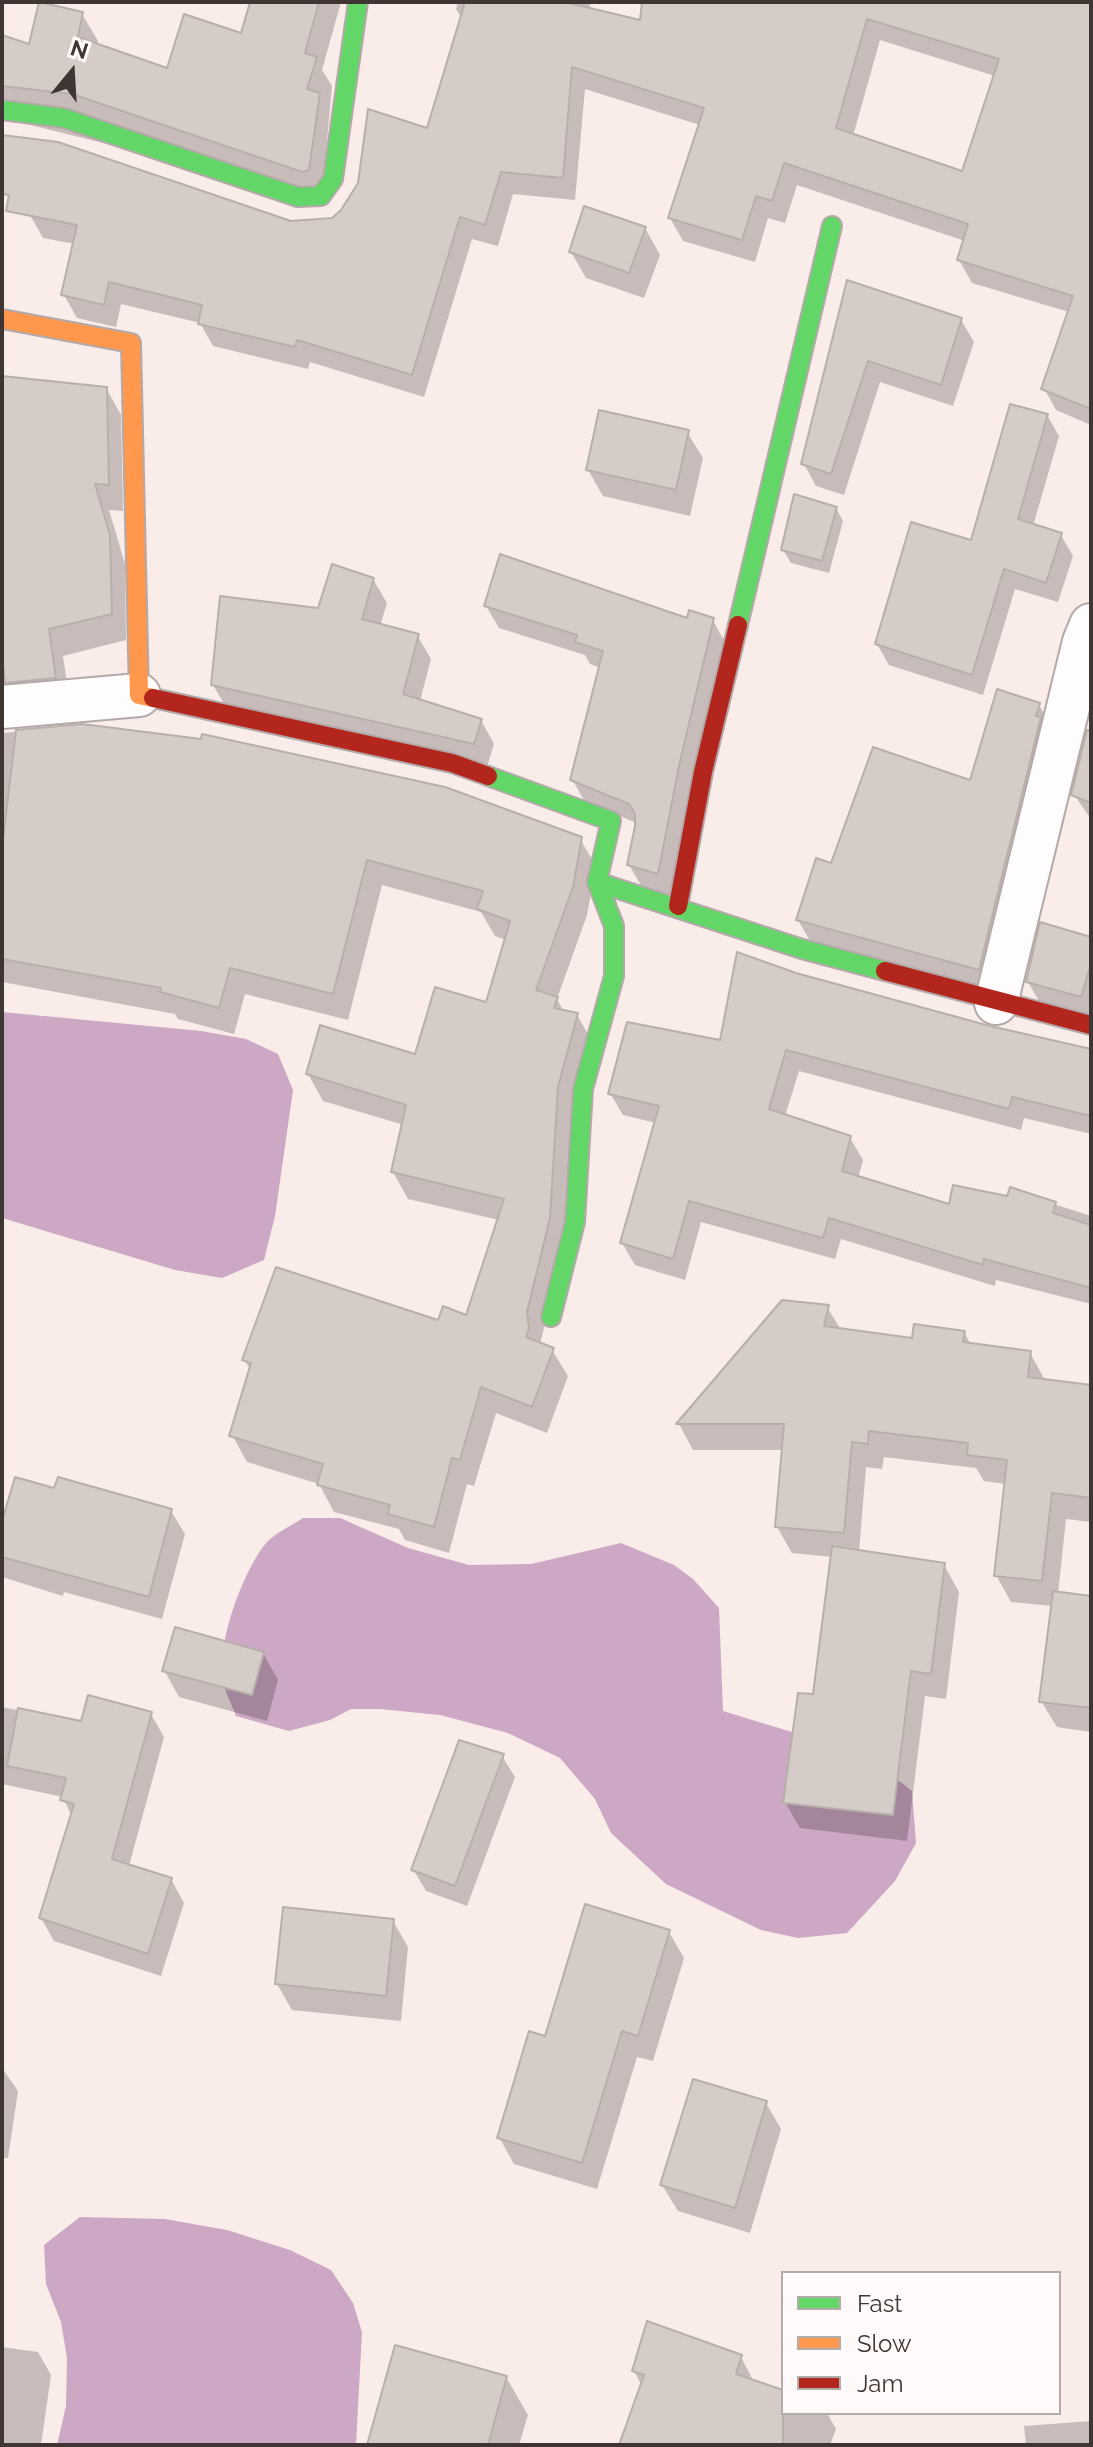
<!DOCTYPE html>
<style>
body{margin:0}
#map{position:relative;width:1093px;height:2447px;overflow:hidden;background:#f9ece9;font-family:Raleway,sans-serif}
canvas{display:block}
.frame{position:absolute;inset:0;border:4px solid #3f3634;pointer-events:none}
.legend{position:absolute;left:781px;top:2271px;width:280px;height:144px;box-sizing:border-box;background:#fffaf9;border:2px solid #b2acaa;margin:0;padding:10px 14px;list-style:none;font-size:24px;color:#3f3634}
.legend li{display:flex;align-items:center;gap:16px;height:40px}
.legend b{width:40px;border:2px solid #b2acaa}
.north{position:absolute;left:32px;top:32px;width:80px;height:80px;-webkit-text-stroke:6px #fffaf9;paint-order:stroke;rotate:18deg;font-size:22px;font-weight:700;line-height:32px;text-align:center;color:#3f3634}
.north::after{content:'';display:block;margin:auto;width:28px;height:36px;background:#3f3634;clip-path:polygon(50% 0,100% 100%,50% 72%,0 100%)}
</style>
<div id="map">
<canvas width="1093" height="2447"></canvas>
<div class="frame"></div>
<ul class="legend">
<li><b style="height:10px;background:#63d668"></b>Fast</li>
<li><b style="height:10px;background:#ff974d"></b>Slow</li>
<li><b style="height:10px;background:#b3261e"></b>Jam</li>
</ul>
<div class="north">N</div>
</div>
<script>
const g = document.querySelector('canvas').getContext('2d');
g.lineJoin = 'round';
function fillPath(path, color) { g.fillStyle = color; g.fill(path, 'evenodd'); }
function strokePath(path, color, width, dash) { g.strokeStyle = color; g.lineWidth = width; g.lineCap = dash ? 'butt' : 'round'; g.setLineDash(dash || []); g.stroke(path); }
fillPath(new Path2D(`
 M2,1012L201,1031L246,1039L278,1054L293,1090L275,1216L264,1260L222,1278L175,1270L2,1218Z
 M303,1518H340L408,1548L469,1565L531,1564L621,1543L674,1565L693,1579L719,1608L723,1711C787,1732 860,1746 912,1791L916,1843L895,1881L847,1933L798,1938L761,1930L666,1884L611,1833L595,1799L560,1758L508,1733L440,1715L380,1709H351L330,1720L289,1731L236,1716C232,1705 225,1693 223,1681C216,1645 243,1570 267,1542C276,1533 292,1525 303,1518Z
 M80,2217L165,2219L227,2230L290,2250L331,2270L353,2303L362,2332L356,2445H57L66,2406L67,2358L61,2322L46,2284L44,2245Z`), '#cca8c4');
fillPath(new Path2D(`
 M252,2H341L322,70L332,86L322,197L2,118V37L31,46L82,14L98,41L97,46L168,70L243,35Z
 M458,2H591L588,10L650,25L656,2H1091V275L1079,315L972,283L959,260L965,241L797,185L785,223L768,218L755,262L683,241L670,218L700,125L585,89L575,200L513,194L498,246L472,239L424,397L310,362L308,369L213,346L200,323L121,304L116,327L77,318L64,295L75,244L43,238L30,215L290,223L333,220L428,131L462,19L456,9ZM880,40L995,76L963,174L853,136Z
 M645,228L660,255L644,298L586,278L571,252Z
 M848,283L961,320L974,342L953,406L880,382L844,495L816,486L804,464Z
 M1091,361V425L1056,410L1044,388Z
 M106,388L121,415L123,511L109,510L125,564L126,640L63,656L70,705L2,715V437Z
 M1047,415L1059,436L1033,526L1061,535L1073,556L1058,602L1015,589L983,695L889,665L877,644L972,542Z
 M687,432L703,458L690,516L603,496L588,470Z
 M836,508L843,521L829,573L791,563L783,550Z
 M373,579L387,603L380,626L417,635L431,659L420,701L481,720L494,744L487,767L227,709L213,685Z
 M486,606L712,619L725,642L671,896L642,887L629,865L637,823L585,802L572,779L601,668L590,664L585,655L499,628Z
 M1039,705L1051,726L991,989L810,941L798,920L833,866L971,783Z
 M82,726L580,839L596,866L587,915L557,999L564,1012L577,1015L592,1041L565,1246L541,1340L542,1346L552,1350L568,1376L547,1433L496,1413L474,1486L467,1484L449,1553L405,1540L399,1529L334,1512L319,1484L247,1462L232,1435L251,1371L244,1359L468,1317L499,1220L408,1199L393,1172L404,1125L323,1101L308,1074L416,1056L487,1004L506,940L495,936L481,912L382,885L348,1020L245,994L234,1034L178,1019L175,1014L2,982V733Z
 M1091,733V819L1074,795Z
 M1091,939V1021L1043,1008L1028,982Z
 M795,975L989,1028L1091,1051V1134L1024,1118L1021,1130L799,1071L785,1116L850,1138L863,1160L858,1178L950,1207L1008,1199L1011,1190L1091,1216V1304L996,1280L995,1286L841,1239L835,1259L701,1222L685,1280L635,1265L622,1243L656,1123L623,1115L610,1093L722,1042Z
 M783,1302L827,1307L841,1330L914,1340L964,1332L971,1345L1030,1353L1045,1380L1091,1387V1522L1066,1519L1058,1594L1091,1598V1732L1057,1727L1041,1701L1053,1606L1011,1602L996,1575L1006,1484L984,1481L976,1468L884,1457L882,1469L866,1467L859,1552L944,1565L959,1592L946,1699L925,1696L907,1841L800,1828L785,1802L815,1697L833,1557L792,1553L777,1527L784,1450H693L679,1424Z
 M55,1491L171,1511L185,1534L162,1619L64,1592L63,1596L2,1577V1508L7,1510Z
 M263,1653L278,1680L267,1721L179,1697L164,1670Z
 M2,1707L82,1724L151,1714L164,1737L129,1866L171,1879L184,1903L161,1976L54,1941L41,1918L72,1817L63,1797L2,1784Z
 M502,1756L515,1777L467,1906L426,1891L413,1869Z
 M393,1921L408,1947L401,2021L292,2010L277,1984Z
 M669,1932L684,1958L653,2061L637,2057L597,2189L514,2164L499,2137L547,2038Z
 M2,2068L18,2091L8,2158H2Z
 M766,2103L781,2129L750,2233L678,2211L662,2185Z
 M2,2347L38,2352L51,2375L41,2445H2Z
 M741,2357L754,2382L783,2392V2413H827L836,2429L830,2445H621L642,2386L634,2371Z
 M506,2377L528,2415L519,2445H370Z
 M1091,2421V2445H1026L1024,2426Z`), '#0003');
const building = new Path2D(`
 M39,2L83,12L78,37L167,68L184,14L241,33L250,2H319L305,53L317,57L307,89L320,93L309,170L302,172L72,94L2,86V35L29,44Z
 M465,2H565L640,20L642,2H1091V409L1041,389L1073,296L957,260L968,224L784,163L772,201L756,196L742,240L668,218L704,108L572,67L563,178L501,172L485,225L460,217L412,375L297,340L295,347L198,324L202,305L109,282L104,305L61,295L77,225L6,211L9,195L2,194V135L58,142L291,221L332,218L341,210L358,183L368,109L427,128ZM867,19L999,59L962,171L836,128Z
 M584,206L646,227L629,273L569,252Z
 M847,280L962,318L941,385L868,361L831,474L801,464Z
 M2,376L107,387L109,485L95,484L110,535L112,614L49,629L56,678L5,683L2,656Z
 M1010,404L1048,414L1018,519L1062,533L1046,583L1004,569L972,675L875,644L911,522L971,540Z
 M599,410L689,430L676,490L586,470Z
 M794,494L837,507L822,561L781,550Z
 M500,554L687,618L689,610L714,618L679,766L658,874L627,865L635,826V814L629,804L570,780L603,651L575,642L577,635L484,606Z
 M332,564L374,578L362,619L419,634L403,694L482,719L474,744L211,685L220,596L318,608Z
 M997,689L1040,703L1036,716L1041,717L979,970L796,920L816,858L831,863L873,747L970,780Z
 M82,724L201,739L202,734L445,787L582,837L573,887L536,990L558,997L554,1008L578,1013L558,1087L550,1218L527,1312L529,1328L526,1337L554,1348L532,1407L481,1387L460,1460L452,1458L434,1527L388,1514L390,1505L317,1485L323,1464L229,1436L251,1363L242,1360L276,1267L438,1320L443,1306L466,1315L504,1199L391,1172L406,1105L306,1074L320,1025L415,1054L435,987L486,1002L510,921L477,909L483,891L367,860L333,994L230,968L219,1008L160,992L161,988L2,959V848L16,730Z
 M1087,730L1091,731V803L1071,795Z
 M1040,922L1091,937V964L1081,997L1026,982Z
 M737,952L796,973L990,1026L1091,1049V1116L1012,1097L1009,1109L786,1050L769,1109L851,1136L842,1171L949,1204L953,1185L1007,1196L1010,1187L1056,1202L1053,1213L1091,1225V1288L984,1259L983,1265L829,1218L823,1238L689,1201L673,1259L620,1243L659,1106L608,1094L627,1022L720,1040Z
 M782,1300L829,1305L824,1326L912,1338L914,1324L965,1331L963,1342L1031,1351L1028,1377L1091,1385V1498L1052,1493L1042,1581L994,1576L1007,1460L967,1455L968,1443L869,1431L868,1444L852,1442L844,1533L775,1527L784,1424H676Z
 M15,1477L54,1488L58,1477L172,1509L149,1597L2,1557V1521Z
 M832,1546L945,1563L931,1674L911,1671L893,1815L783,1803L798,1693L813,1694Z
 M1053,1591L1091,1596V1708L1039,1702Z
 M175,1627L264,1652L252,1695L162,1671Z
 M88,1695L152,1712L112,1859L172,1878L148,1954L39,1918L74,1804L60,1800L66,1778L7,1766L18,1708L81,1721Z
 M459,1740L504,1754L455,1886L411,1870Z
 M585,1904L670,1930L638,2036L622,2031L582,2163L497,2138L529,2031L545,2036Z
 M283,1907L394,1919L386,1996L275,1984Z
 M693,2079L767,2101L735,2208L660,2185Z
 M647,2321L742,2355L736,2374L783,2390V2445H619L644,2375L632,2371Z
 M395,2345L507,2376L488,2445H367Z`);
fillPath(building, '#d5ccc7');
strokePath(building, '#b8afab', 2);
const street = new Path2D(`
 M2,707L139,695
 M996,1003L1084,642L1091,625`);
const fast = new Path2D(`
 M2,110L64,118L298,197L321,196L333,179L358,2
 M738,625L832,226
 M488,776L611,821L597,882L802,949L885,971
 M551,1317L575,1222L583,1089L614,976V926L597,882`);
const slow = new Path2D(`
 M2,319L131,343L139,695L153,698`);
const jam = new Path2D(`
 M153,698L452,763L488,776
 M678,906L703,772L738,625
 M885,971L1091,1025`);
strokePath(street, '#b3a9a8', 46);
strokePath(fast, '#b3a9a8', 22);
strokePath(slow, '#b3a9a8', 22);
strokePath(jam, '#b3a9a8', 22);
strokePath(street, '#fefcfc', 42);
strokePath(fast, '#63d668', 18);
strokePath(slow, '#ff974d', 18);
strokePath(jam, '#b3261e', 18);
</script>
